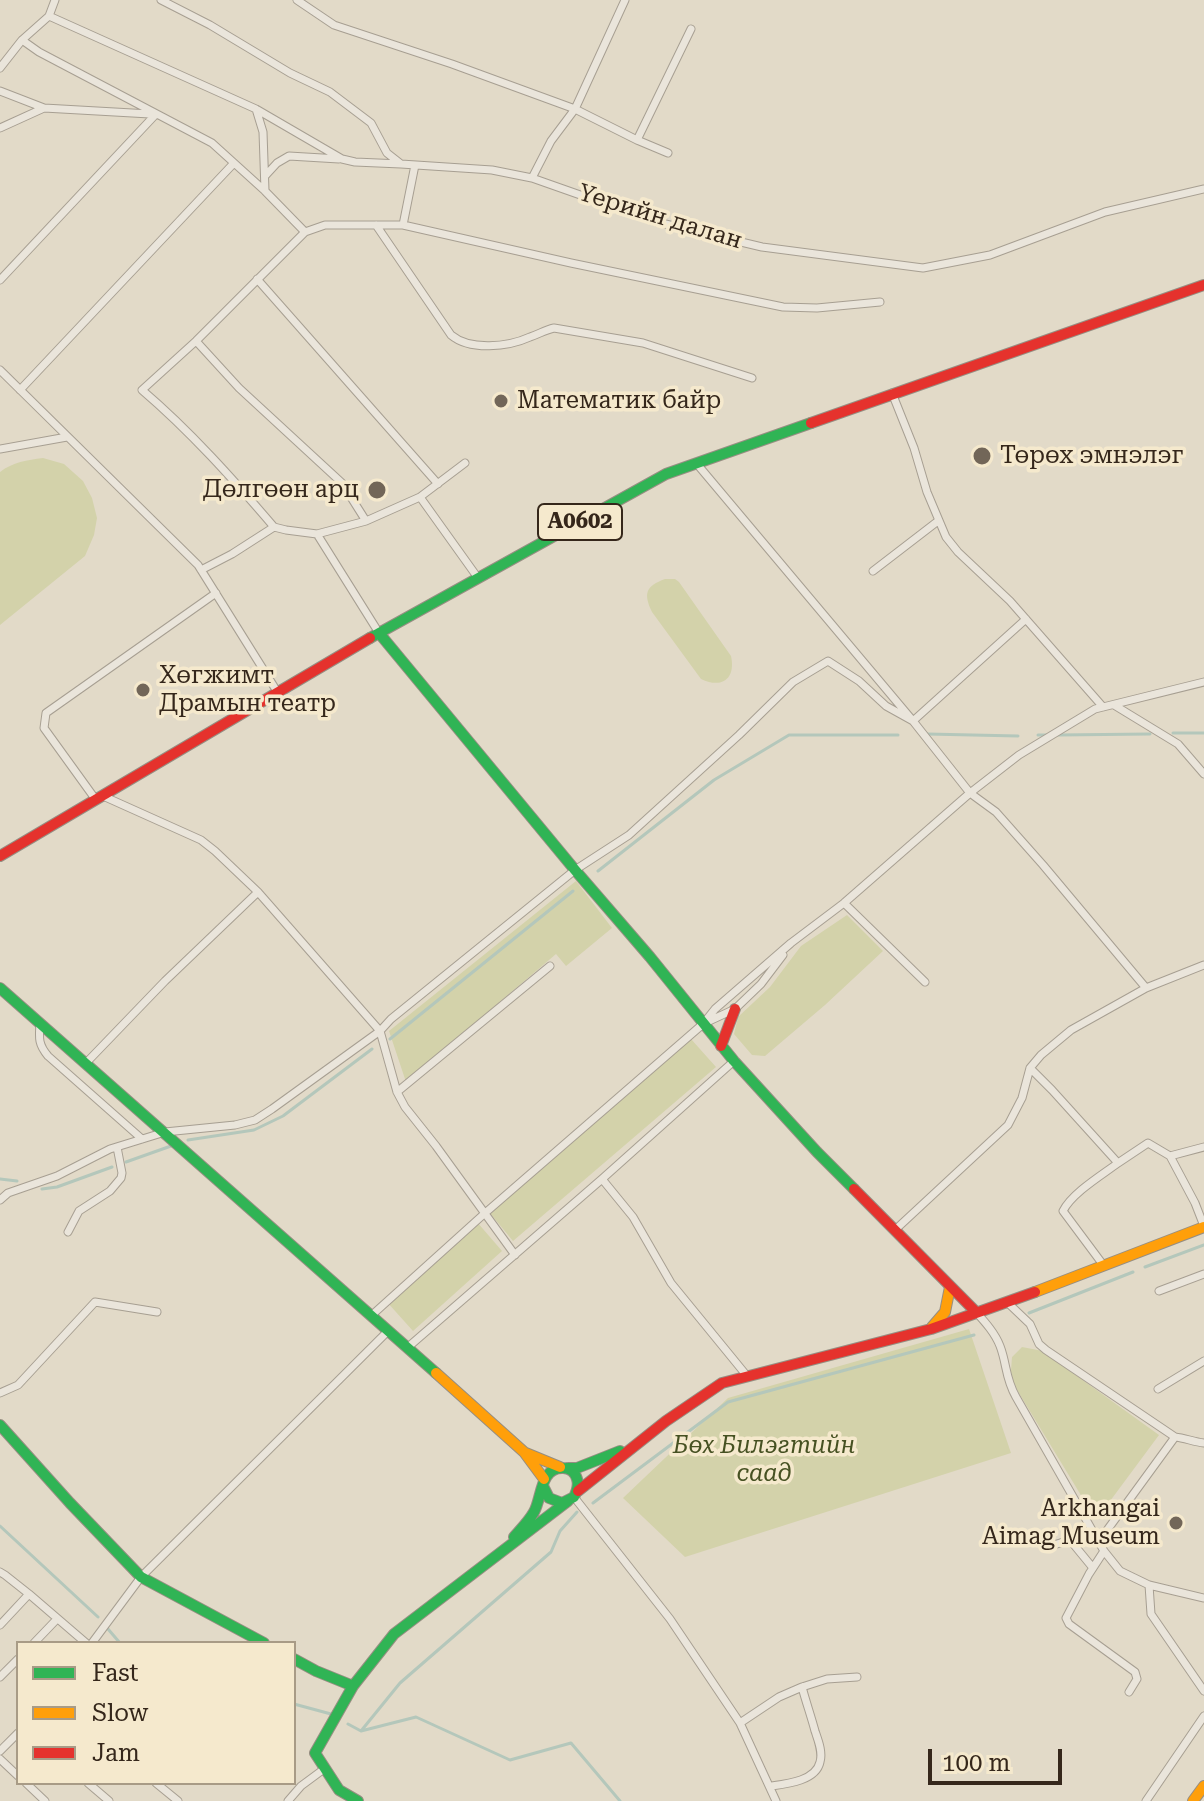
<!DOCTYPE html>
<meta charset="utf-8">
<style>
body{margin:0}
#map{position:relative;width:1204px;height:1801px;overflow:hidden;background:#e2dac8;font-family:"Roboto Serif",serif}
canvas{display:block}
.legend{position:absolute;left:16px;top:1641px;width:280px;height:144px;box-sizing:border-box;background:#f5e9cd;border:2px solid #a89b86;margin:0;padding:10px 14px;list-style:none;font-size:24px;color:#35271b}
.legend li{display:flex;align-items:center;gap:16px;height:40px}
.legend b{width:40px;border:2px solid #a89b86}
.scale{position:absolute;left:928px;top:1749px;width:134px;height:36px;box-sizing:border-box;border:4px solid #35271b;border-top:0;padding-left:10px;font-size:24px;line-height:28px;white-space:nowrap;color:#35271b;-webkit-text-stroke:6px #f5e9cd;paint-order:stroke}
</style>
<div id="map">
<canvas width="1204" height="1801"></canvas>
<ul class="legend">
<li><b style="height:10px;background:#30b455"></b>Fast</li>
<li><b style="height:10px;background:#ff9f0a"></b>Slow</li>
<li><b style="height:10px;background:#e5322d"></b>Jam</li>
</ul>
<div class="scale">100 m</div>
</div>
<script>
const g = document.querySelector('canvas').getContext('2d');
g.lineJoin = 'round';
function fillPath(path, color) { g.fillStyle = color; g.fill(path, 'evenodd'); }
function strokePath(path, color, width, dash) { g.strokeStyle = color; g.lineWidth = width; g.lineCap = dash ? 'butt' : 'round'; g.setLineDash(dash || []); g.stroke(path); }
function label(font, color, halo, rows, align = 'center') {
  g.font = font + ' "Roboto Serif",serif'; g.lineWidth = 7; g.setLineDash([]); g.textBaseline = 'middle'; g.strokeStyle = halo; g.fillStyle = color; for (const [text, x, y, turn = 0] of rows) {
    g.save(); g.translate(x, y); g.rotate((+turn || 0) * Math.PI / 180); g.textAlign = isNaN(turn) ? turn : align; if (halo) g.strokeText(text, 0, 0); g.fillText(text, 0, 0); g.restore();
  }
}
fillPath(new Path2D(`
 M43,458L64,464L83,481L92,498L97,518L94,535L85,556L0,625V472C13,462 27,460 43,458Z
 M665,579H675L679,582L731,656C736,679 722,689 701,679L652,612C643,593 646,586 665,579Z
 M576,881L612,928L566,966L556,954L406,1082L389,1031Z
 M847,915L883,951L825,1005L765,1056L752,1055L734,1034L738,1017L770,987L801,946Z
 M691,1039L716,1067L513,1241L489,1212Z
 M477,1222L502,1251L413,1331L387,1302Z
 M969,1329L1011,1453L685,1557L623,1498L728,1398Z
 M1022,1347L1048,1352L1052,1358L1159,1435L1096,1520L1014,1385L1010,1384L1012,1357Z`), '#d3d2aa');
strokePath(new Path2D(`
 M1173,733H1204
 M927,734L1018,736
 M1038,735H1046
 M1058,735L1150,734
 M598,871L714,780L789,735H898
 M390,1039L573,891
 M188,1140L254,1130L283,1116L372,1049
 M126,1162L171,1146
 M0,1179L17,1181
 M42,1189L57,1187L112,1167
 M1145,1267L1204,1245
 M1029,1313L1133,1272
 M593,1503L728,1402L974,1335
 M0,1526L98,1617
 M108,1629L120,1643
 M294,1704L331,1714
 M348,1724L361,1731L400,1683L551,1552L560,1531L577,1512
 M361,1731L416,1717L510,1760L571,1743L620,1801`), '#b4c7bb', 3);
const street = new Path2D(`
 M161,0L210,25L290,73L330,92L371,123L387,153L401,164L492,170L532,178L657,222L762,247L923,268L990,255L1105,212L1204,189
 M297,0L334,25L452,64L575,109L637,140L668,153
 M49,16L256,109L342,159L355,162L401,164
 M22,40L39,52L212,143L265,191L305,232
 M0,68L22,40L49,16L55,0
 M0,91L44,108
 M256,109L263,132L265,191
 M0,128L44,108L150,114
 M637,140L691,29
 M265,176L277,163L289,156L339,159
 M532,178L551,141L575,109L625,0
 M376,225L451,335C470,351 508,347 530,337C539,334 545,330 554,328L643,343L752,378
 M403,225L415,165
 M257,279L438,484
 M0,280L156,114
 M196,341L239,388L342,483L366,521
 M0,370L198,565L278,693
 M20,390L234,163
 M892,393L914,448L927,492L946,537L958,552L1010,601L1103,707
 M0,449L67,437
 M697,464L913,721L970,793L996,812L1043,865L1146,988
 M420,497L478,578
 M274,527C233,479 190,431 142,390L196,341L305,232L325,225H403L571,263L783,307L817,308L880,302
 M317,534L379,633
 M201,570L232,554L274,527L286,530L317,534L366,521L420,497L465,463
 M873,571L938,521
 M1114,705L1178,744L1204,774
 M103,796L201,840L215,851L258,892L380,1031L397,1092L405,1107L436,1146L515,1255
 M96,800L44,728L46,713L216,593
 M844,903L925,982
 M707,1022L735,1009L761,984L783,955
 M40,1023C39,1038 38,1044 48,1056L142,1139
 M86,1063L165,981L258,892
 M1030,1068L1052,1090L1118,1163C1102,1175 1072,1193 1063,1211L1104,1266
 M397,1092L550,966
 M1170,1156L1204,1147
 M1118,1163L1148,1143L1170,1156L1195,1203L1204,1226
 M602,1179L633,1217L671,1283L747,1376
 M0,1200L8,1193L57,1176L110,1149L165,1132L235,1125L255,1120L272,1109L380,1031L391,1019L575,870L629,835L739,735L793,682L828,661L859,681L886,706L913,721L1026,619
 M895,1230L1008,1125L1022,1098L1030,1068L1041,1055L1071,1030L1146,988L1204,965
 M68,1232L79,1211L110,1191L121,1178L122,1173L117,1147
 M1159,1291L1204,1274
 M1008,1303L1030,1324L1039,1344L1046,1350L1175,1437C1185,1438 1194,1442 1204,1443
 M976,1312C985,1322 995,1333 1000,1346C1007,1364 1005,1378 1016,1397L1104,1551L1120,1571L1149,1585L1204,1598
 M372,1315L484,1214L703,1024L715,1009L791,943L844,903L970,793L1019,755L1095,709L1204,682
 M407,1348L602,1179L734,1061
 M1158,1389L1204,1361
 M0,1393L18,1385L95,1302L157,1312
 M574,1497L670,1619L740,1723L776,1801
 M1097,1535L1105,1533L1175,1437
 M1047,1547L1070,1540L1093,1568
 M1104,1551L1089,1574L1066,1618L1069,1624L1135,1672L1137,1679L1129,1692
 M0,1572L5,1575L29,1594L86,1643
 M1149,1585L1151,1614L1204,1691
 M0,1625L29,1594
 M34,1643L57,1619
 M92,1643L141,1577L388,1331
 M0,1677L18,1659
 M740,1723L779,1697L802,1687
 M0,1751L18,1733
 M0,1759L18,1776
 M26,1783L45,1801
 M88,1783L109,1801
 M156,1783L178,1801
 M771,1786C786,1784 816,1781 820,1762C823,1752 818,1740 815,1731C811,1716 806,1702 802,1687L827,1679L857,1677
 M288,1801L301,1786L324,1769
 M1146,1801L1204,1716`);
const fast = new Path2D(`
 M379,633L575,870L650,957L734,1061L817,1152L854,1189
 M370,638L666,474L811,423
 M0,988L436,1373
 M0,1425L70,1503L141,1577L264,1643
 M568,1468H577L620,1451
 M514,1537C521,1529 529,1521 534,1512C542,1498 540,1467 563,1468C569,1468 575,1472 577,1479C579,1485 577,1491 574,1497L562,1503L549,1498L543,1486
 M294,1659L316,1671L353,1686
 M358,1801L339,1790L315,1753L353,1686L394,1634L568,1501`);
const slow = new Path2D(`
 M1035,1292L1204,1227
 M932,1327L945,1312L950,1287
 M436,1373L524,1452L544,1479
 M526,1453L560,1467
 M1193,1801L1204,1786`);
const jam = new Path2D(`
 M811,423L1204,285
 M0,856L370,638
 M721,1046L735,1009
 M854,1189L976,1312
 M578,1491L666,1421L722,1383L931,1329L1035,1292`);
strokePath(street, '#a79f92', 9);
strokePath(fast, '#968e82', 12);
strokePath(slow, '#968e82', 12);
strokePath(jam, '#968e82', 12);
strokePath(street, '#eae5db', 7);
strokePath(fast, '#30b455', 10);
strokePath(slow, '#ff9f0a', 10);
strokePath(jam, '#e5322d', 10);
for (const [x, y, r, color] of [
 [501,401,8,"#726658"],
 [982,456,10,"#726658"],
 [377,490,10,"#726658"],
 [143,690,8,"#726658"],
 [1176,1523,8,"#726658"]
]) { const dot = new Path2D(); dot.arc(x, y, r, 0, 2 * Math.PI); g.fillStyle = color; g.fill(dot); strokePath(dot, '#f5e9cd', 3); }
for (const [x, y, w] of [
 [580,522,84]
]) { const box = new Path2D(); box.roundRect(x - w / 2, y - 18, w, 36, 6); g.fillStyle = '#f5e9cd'; g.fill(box); strokePath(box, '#35271b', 2); }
label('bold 22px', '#35271b', null, [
 ["A0602",580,522]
]);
label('24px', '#35271b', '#f5e9cd', [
 ["Үерийн далан",660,217,17]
]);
label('24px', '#35271b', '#f5e9cd', [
 ["Математик байр",517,401],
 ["Төрөх эмнэлэг",1000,456],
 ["Дөлгөөн арц",359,490,"right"],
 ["Хөгжимт",159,676],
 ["Драмын театр",159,704],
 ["Arkhangai",1160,1509,"right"],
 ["Aimag Museum",1160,1537,"right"]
], 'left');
label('italic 24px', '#465122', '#f5e9cd', [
 ["Бөх Билэгтийн",764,1446],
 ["саад",764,1474]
]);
</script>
